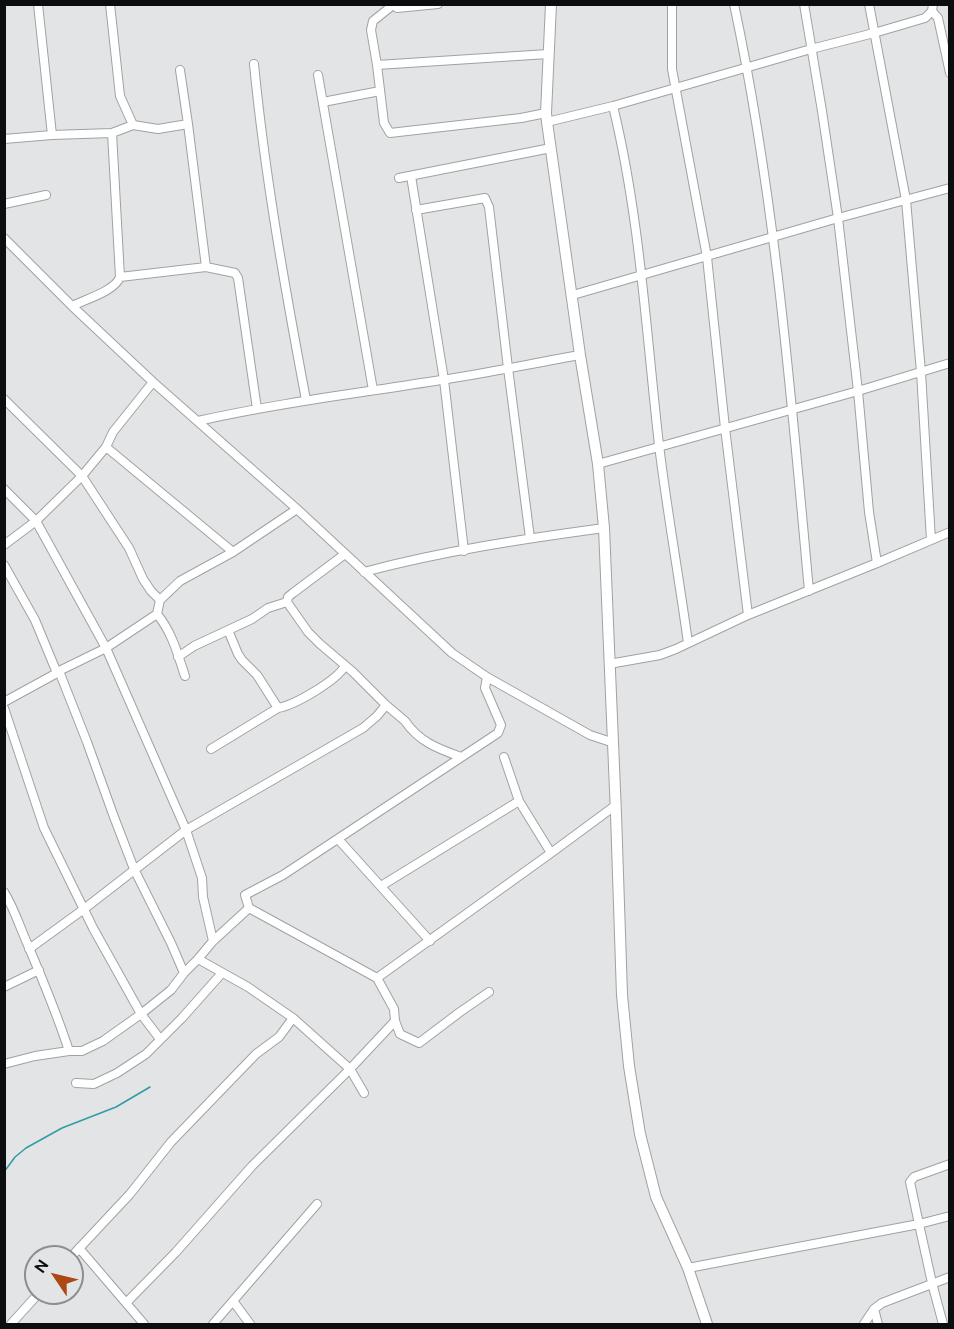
<!DOCTYPE html>
<style>
body{margin:0}
#map{position:relative;width:954px;height:1329px;overflow:hidden;background:#e2e4e6;font-family:Ubuntu,sans-serif}
canvas{display:block}
.frame{position:absolute;inset:0;border:6px solid #0c0d0e;pointer-events:none}
.north{position:absolute;left:24px;top:1245px;width:60px;height:60px;box-sizing:border-box;background:#e2e4e6;border:2px solid #8c8e90;border-radius:50%;rotate:305deg;font-size:16px;font-weight:700;line-height:24px;text-align:center;color:#0c0d0e}
.north::after{content:'';display:block;margin:auto;width:21px;height:27px;background:#ab4813;clip-path:polygon(50% 0,100% 100%,50% 72%,0 100%)}
</style>
<div id="map">
<canvas width="954" height="1329"></canvas>
<div class="frame"></div>
<div class="north">N</div>
</div>
<script>
const g = document.querySelector('canvas').getContext('2d');
g.lineJoin = 'round';
function strokePath(path, color, width, dash) { g.strokeStyle = color; g.lineWidth = width; g.lineCap = dash ? 'butt' : 'round'; g.setLineDash(dash || []); g.stroke(path); }
strokePath(new Path2D(`
 M262,4L270,5
 M4,1172L15,1157L26,1148L62,1128L116,1107L150,1087`), '#309ba5', 1.5);
const minor = new Path2D(`
 M38,4L52,135
 M110,4L120,96L133,125
 M393,4L397,8L438,4
 M672,4V69L707,257L725,428L748,615
 M734,4C775,197 791,395 809,591
 M804,4L822,111L838,218L858,391L869,512L877,563
 M869,4L906,200L921,372L931,540
 M393,5L373,21L371,30L377,65L384,123L390,133L521,118L546,113
 M932,11L938,18L950,73
 M254,64C265,177 285,288 306,400
 M377,65L548,54
 M180,70L188,124L206,267
 M318,75L373,390
 M323,102L380,91
 M613,106C640,217 646,331 659,445C667,511 679,577 688,643
 M547,122L613,106L811,49L874,33L925,18L932,11L933,4
 M4,139L52,135L112,133L133,125L158,129L188,124
 M411,176L444,380L464,551
 M399,178L551,148
 M4,204L46,195
 M416,210L485,198L489,207L508,368L530,538
 M4,238L72,306L153,382L297,509L452,653L487,677L590,735L614,743
 M120,277L206,267L235,273L238,278L257,409
 M573,295L838,218L950,188
 M72,306C86,299 115,291 120,277L112,133
 M4,399L82,476L129,548L143,579L151,591L160,600
 M198,421C278,403 360,393 441,380C488,373 534,363 580,355
 M106,447L233,552
 M598,464L858,391L950,363
 M4,489L36,521L106,648L186,830L202,878L203,897L213,941
 M4,545L36,521L82,476L106,447L113,432L153,382
 M4,565L35,620L57,673
 M364,572C442,551 523,539 604,528
 M287,602L308,632L320,644L353,672L386,705L405,721C419,742 439,749 461,757
 M157,614C172,632 178,655 185,676
 M228,630L238,654L242,660L257,675L278,708
 M178,657L194,646L252,619L268,608L287,602L288,597L293,593L345,554
 M609,664L660,655L676,649L748,615L877,563L950,532
 M59,671L87,742L114,817L134,869L171,943L184,973
 M4,702L57,673L59,671L106,648L157,614L160,600L180,581L233,552L297,509
 M4,708L44,828L93,928L141,1014L160,1039
 M211,749L278,708C295,705 336,681 345,666
 M504,757L519,801L551,853
 M338,839L430,941
 M381,886L519,801
 M4,892C14,908 19,925 27,943C42,978 57,1014 69,1051
 M29,949L84,909L186,830L363,728L377,716L386,705
 M198,959L248,987L293,1018L350,1069L364,1093
 M377,978L551,853L616,805
 M4,987L39,970
 M395,1021L400,1034L419,1043L460,1012L489,992
 M4,1064L35,1056L69,1051H82L103,1041L141,1014L171,990L184,973L198,959L213,941L249,908
 M76,1083L94,1084L117,1073L146,1054L182,1018L222,973
 M950,1164L914,1177L910,1182L919,1224L950,1216
 M79,1248L144,1324
 M71,1257L130,1194L171,1142L256,1054L279,1037L293,1018
 M688,1268L919,1224L932,1283L943,1324
 M233,1301L250,1324
 M126,1303L176,1252L252,1166L350,1069L395,1021L394,1009L377,978L249,908L245,895L283,875L498,733L501,725L485,688L487,677
 M874,1309L878,1324
 M11,1324L39,1293
 M213,1324L317,1204
 M864,1324L874,1309L882,1303L950,1277`);
const major = new Path2D(`
 M551,4L546,113L547,122L580,355L598,464L604,528L616,814L622,995L629,1066L640,1134L656,1197L688,1268L707,1324`);
strokePath(minor, '#9fa2a4', 10);
strokePath(major, '#9fa2a4', 12);
strokePath(minor, '#fff', 8);
strokePath(major, '#fff', 10);
</script>
